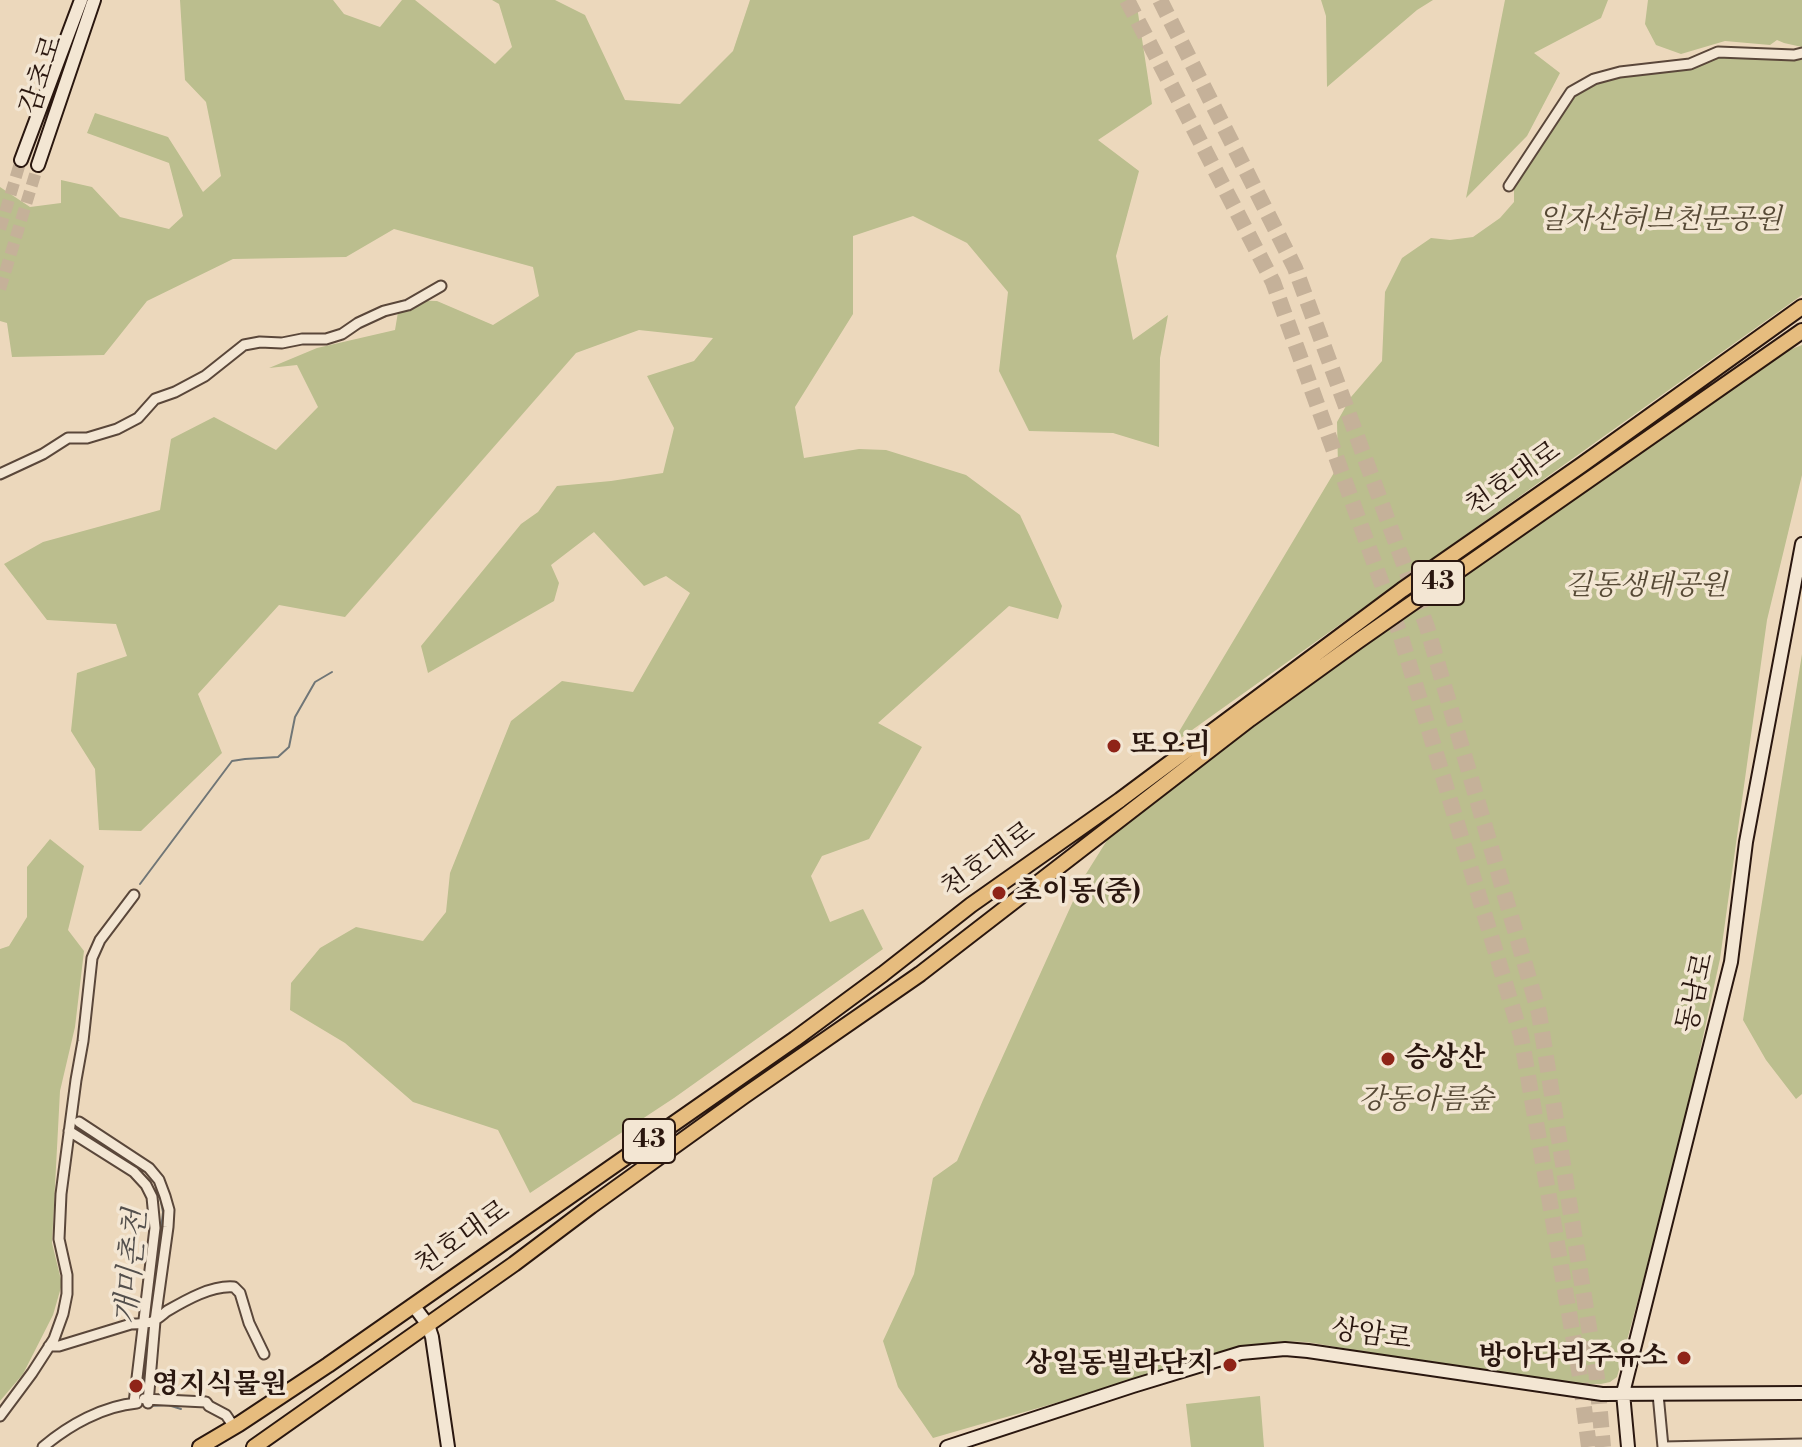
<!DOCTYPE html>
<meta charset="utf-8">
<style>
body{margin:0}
canvas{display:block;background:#ecd8bc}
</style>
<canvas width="1802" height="1447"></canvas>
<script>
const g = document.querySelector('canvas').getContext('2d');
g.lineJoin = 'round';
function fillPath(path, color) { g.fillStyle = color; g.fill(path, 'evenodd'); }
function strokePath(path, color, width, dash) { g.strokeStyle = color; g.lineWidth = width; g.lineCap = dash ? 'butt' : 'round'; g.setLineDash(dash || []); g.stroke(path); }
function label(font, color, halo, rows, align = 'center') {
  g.font = font + ' "Libre Bodoni","Noto Serif KR",serif'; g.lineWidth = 7; g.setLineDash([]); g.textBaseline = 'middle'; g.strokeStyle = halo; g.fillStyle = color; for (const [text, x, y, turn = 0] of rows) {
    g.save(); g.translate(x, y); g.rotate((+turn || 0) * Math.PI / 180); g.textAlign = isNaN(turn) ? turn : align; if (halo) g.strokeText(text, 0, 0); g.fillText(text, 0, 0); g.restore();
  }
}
fillPath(new Path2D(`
 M180,0H333L344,14L380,27L402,0H415L495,64L512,47L499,4L492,0H555L585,15L625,100L680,104L733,51L750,0H1136L1152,104L1098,140L1139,171L1116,256L1133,340L1168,315L1160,358L1159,447L1113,433L1029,431L999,371L1008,292L967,243L913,216L853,236V314L795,407L804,458L859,449L886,450L966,475L1020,515L1062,606L1058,619L1009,606L878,723L922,747L869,839L822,856L811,876L830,922L863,909L883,949L674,1098L530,1193L498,1130L413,1102L345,1043L290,1010L291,983L320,948L356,927L423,941L446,912L450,873L511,721L562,681L633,692L690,593L666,576L644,586L594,532L551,565L559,583L554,601L428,673L421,646L521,524L538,512L557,486L611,481L663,473L674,428L647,376L694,361L713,338L639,330L576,353L345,617L279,605L198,694L222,753L141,831L99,830L95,769L71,731L77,673L127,656L116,624L47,620L4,564L43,542L160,510L171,439L214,417L276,450L318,407L297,365L269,368L317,348L395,330L400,300L437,301L493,325L539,296L533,267L394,229L346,257L233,259L147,301L104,355L12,357L7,323L0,321V187L30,207L61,203V180L92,187L120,217L169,229L183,216L169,163L87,133L95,113L168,137L203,192L221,176L206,102L185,80Z
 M1321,0H1433L1417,10L1327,87L1326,16Z
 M1505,0H1608L1601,18L1534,53L1560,73L1527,136L1466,198Z
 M1648,0H1802V47L1784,43L1777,40L1770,45L1725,41L1681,54L1656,45L1645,24Z
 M1721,56L1802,60V295L1171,745L1338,466L1337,422L1351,397L1382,361L1385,292L1402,258L1431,238L1450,240L1473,237L1500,218L1514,202V188L1574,96L1598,84L1622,76Z
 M1802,345V475L1767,620L1720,959L1677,1156L1617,1377L1610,1382L1601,1384H1568L1482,1372L1313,1343C1247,1334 1179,1367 1116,1385C1055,1404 994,1420 933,1438L898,1387L883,1341L914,1274L933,1178L957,1161L983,1100L1084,877L1126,810L1409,604L1714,402L1784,352Z
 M1802,654V1094L1796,1099L1766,1060L1743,1020Z
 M50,839L84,866L68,930L84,951L75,1027L60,1091L52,1243L62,1284L53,1315L23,1374L0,1401V949L9,946L27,917V867Z
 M1260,1396L1264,1447H1191L1186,1404Z`), '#bbbe8e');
strokePath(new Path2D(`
 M140,884L232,761L245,759L278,757L289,747L295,717L315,682L332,672
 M151,1317L163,1212L160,1197L154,1181
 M142,1396L150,1327
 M151,1406L168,1405L181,1409`), '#707677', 2);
strokePath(new Path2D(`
 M0,229L21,160
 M0,289L38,165`), '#c5b199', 12, [12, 6]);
strokePath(new Path2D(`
 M1127,0L1273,282L1401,637L1521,1036L1580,1376L1589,1447
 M1160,0L1295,268L1427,627L1539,1013L1597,1378L1603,1447`), '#c5b199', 16, [16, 8]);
const street = new Path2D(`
 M1509,186L1571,92L1594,79L1620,72L1690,64L1718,52L1794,55L1802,53
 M0,474L43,454L68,438H87L117,429L138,418L155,399L175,392L205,376L244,345L260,342L282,343L302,339H326L342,334L358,323L384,311L408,305L441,286
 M79,1122L149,1168L159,1180L165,1196L169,1210L168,1227L155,1321L148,1403
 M69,1131L134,1172L146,1185L152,1197L155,1228L134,1403
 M49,1346H59L131,1324C138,1324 144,1324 151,1322C157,1320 162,1315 167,1311C186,1300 212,1285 234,1287L240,1293L249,1323L264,1354
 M1658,1394L1663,1447
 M144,1399L206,1402L209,1406L226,1415L234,1427
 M0,1416L32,1373L54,1339L63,1314L67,1294V1275L59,1239L61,1194L76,1080L83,1041L92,958L100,940L134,895
 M43,1447C69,1425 103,1406 137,1403
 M1663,1447L1802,1444`);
const secondary = new Path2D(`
 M21,160L81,0
 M38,165L94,0
 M413,1305L428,1325L432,1337L448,1447
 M947,1447L1133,1386L1241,1353L1285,1349L1308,1351L1602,1394L1802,1393
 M1628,1447L1623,1393L1731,962L1746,842L1802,544`);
const primary = new Path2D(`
 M200,1447L239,1424L328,1365L795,1039L883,974L971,905L1120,800L1402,590L1583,464L1802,307
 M254,1447L514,1264L591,1206L744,1096L920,974L1250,719L1358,641L1802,331`);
strokePath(street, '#5a473a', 13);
strokePath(secondary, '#2a170f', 16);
strokePath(primary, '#2a170f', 18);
strokePath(street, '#f3e6d3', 9);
strokePath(secondary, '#f3e6d3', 12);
strokePath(primary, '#e6bc7e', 14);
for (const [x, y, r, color] of [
 [1114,746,8,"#8f2418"],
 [999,893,8,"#8f2418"],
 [1388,1059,8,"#8f2418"],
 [1684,1358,8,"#8f2418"],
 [1230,1365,8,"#8f2418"],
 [136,1386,8,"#8f2418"]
]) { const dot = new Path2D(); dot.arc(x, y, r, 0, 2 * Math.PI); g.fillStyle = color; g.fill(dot); strokePath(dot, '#f3e6d3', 3); }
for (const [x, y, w] of [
 [1438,583,52],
 [649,1141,52]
]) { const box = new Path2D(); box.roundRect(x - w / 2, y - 22, w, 44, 6); g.fillStyle = '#f3e6d3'; g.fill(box); strokePath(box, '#2a170f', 2); }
label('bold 26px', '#2a170f', null, [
 ["43",1438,583],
 ["43",649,1141]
]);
label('28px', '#2a170f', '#f3e6d3', [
 ["감초로",43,75,-72],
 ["천호대로",1514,480,-35],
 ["천호대로",989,861,-36],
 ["동남로",1697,993,-77],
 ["천호대로",463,1239,-35],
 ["상암로",1371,1336,8]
]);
label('italic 28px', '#564935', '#f3e6d3', [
 ["일자산허브천문공원",1660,221],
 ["길동생태공원",1646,587],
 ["강동아름숲",1426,1101]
]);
label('bold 28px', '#2a170f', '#f3e6d3', [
 ["또오리",1130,746],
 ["초이동(중)",1015,893],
 ["승상산",1404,1059],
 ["방아다리주유소",1668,1358,"right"],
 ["상일동빌라단지",1214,1365,"right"],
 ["영지식물원",152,1386]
], 'left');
label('italic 30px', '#534f4c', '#f3e6d3', [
 ["개미촌천",133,1267,-85]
]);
</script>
